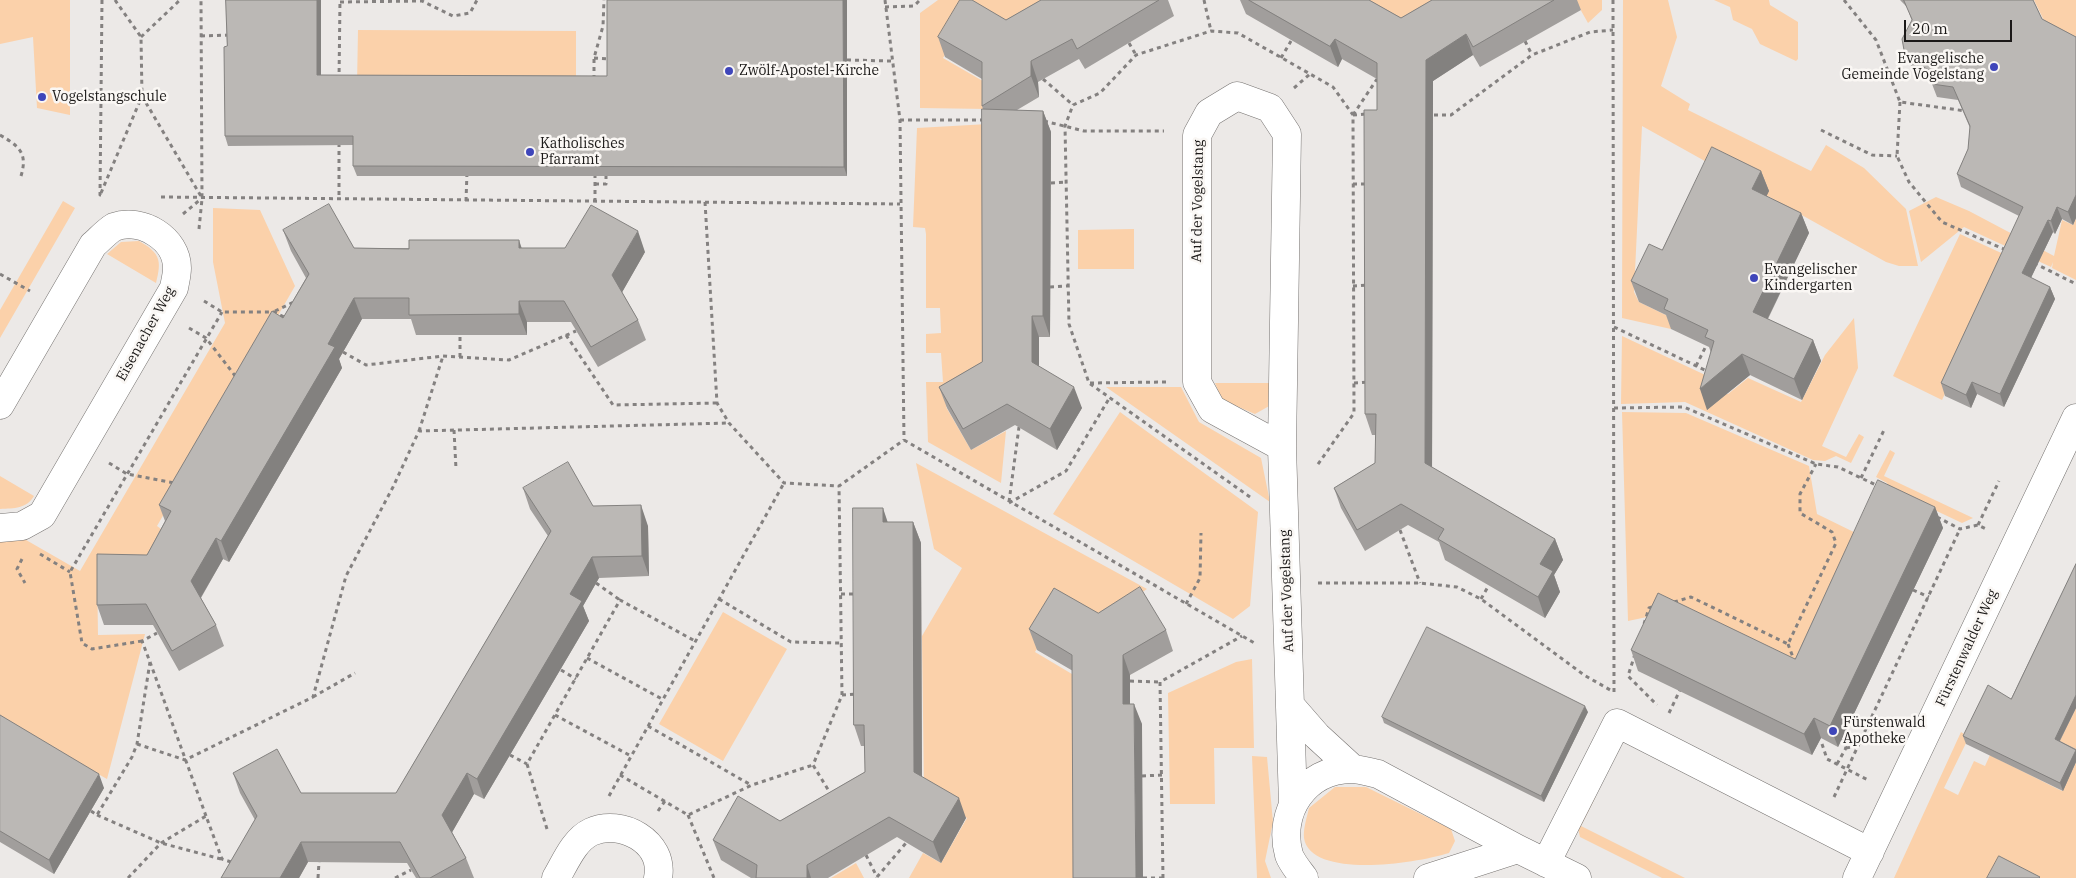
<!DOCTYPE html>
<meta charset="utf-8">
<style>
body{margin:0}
#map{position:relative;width:2076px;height:878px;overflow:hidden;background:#ece9e7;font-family:"IBM Plex Serif",serif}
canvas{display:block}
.scale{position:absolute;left:1904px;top:20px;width:108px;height:22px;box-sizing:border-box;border:2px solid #1b1918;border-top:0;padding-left:6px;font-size:15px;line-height:18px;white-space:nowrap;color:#1b1918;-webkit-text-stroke:4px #faf7f4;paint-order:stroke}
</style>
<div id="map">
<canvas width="2076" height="878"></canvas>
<div class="scale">20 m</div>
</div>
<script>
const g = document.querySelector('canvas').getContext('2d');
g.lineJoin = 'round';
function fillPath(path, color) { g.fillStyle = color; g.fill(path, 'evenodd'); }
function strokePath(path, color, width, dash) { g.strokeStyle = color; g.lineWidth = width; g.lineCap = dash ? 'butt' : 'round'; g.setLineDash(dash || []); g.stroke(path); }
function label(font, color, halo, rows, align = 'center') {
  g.font = font + ' "IBM Plex Serif",serif'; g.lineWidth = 5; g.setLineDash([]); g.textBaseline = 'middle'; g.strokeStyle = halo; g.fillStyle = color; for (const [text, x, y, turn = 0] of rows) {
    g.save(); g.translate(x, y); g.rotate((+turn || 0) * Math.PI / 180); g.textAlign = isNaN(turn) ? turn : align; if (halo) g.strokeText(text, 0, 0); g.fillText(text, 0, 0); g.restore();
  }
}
fillPath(new Path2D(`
 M0,0H70V115L37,108L33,37L0,44Z
 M938,0H1084L1014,39L970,14L943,58L988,84V109L920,108V13Z
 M1342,0H1475L1408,38Z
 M1575,0H1602V10L1588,23Z
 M1623,0H1668L1677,37L1661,86L1690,104L1688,110L1811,171L1826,145L1864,168L1906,209L1918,266H1899L1886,262L1642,126L1634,292L1639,302L1676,320L1671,329L1622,318Z
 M1714,0H1769L1770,5L1798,22V59L1796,61L1760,44L1752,29L1733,20L1730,7Z
 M2034,0H2076V48L2048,29Z
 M358,30L576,31V85H357Z
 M988,124L989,383L946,407L971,450L1006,431L1001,483L928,442L926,382H943L941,353H926V334L941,333L940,308H926V234L925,228L913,227L917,128Z
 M1936,197L1969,211L2054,256L2062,220L2073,225L2076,218V280L2052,268L2053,262L2051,267L1964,227L1921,262L1909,211Z
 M63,201L75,208L0,338V310Z
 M213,208L260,210L295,286L157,526L171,536L151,570L97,568L98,635L145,634L107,779L0,719V525L80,571L225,323L213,262Z
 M1134,229V269H1078V230Z
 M1960,234L2010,257L1942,400L1893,376Z
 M139,241C160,253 162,260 156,283L107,254L121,242Z
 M1854,318L1858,368L1822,446L1846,457L1859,434L1864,437L1851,463L1836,456L1825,461L1813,460L1685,402L1621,404L1622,336L1716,380L1722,394H1728L1748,378L1801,402L1825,355Z
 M1215,383H1273L1271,405L1255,414L1222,400Z
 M1106,387H1181L1199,422L1261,458L1270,502Z
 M1120,412L1258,512L1250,606L1233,619L1053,514Z
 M1622,412L1686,413L1809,466L1817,514L1868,539L1805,673L1666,613L1628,621Z
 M1890,450L1895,453L1884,476L1973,518L1962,523L1888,488L1887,483L1876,477Z
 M916,463L1147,589L1094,624L1061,607L1035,652L1077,677V878H909L923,853L941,863L967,818L924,792L922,636L962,568L934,549Z
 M0,476L34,496C26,509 15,508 0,509Z
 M723,612L787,649L723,761L659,724Z
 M1252,659L1254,748H1214L1215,804H1170L1168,693L1236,662Z
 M2076,708V755L2057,746Z
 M1961,732L1969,737L1944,788L1958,795L1974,761L1985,766L1990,755L2062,791L2076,762V878H1894Z
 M1252,756L1267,757L1273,822L1265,861L1271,878H1257Z
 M1335,787H1366L1451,829L1455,841L1449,853C1410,865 1310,878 1304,838C1303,829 1307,817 1309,808Z
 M1589,793L1596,796L1581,826L1685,878H1662L1580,837L1576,820Z
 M856,863L864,878H831Z`), '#fbd1aa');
const minor = new Path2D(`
 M0,405L93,245C99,240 107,231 114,227C142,217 177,239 177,268C177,275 175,282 174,288L42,515L22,526L0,528
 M1282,447L1212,409L1197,382V135L1209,113L1237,96L1270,108L1287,134L1282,447L1293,804
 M1290,705L1317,736L1353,769
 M1546,863L1617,723L1870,852
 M556,878C565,863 574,840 591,832C621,818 665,842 658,878
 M1304,878C1299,871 1292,863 1289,855C1277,812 1305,770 1351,769C1360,769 1369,772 1378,774L1518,849L1577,878
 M1428,878L1518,849
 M1857,878L2076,418`);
strokePath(minor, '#767371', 29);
strokePath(new Path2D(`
 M102,0L100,195H102
 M115,0L141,37L142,96L202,198
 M885,0L900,120L904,440
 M1204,0L1211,31
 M1613,0L1614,692
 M1844,0L1876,40L1900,102L1966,111
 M340,2L422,1L453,16L470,13L477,0
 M885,7L914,6L920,0
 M201,36L230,35
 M141,37L180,0
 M1525,41L1532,55
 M1129,43L1136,55
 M594,58L609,59
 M1281,58L1291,41
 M847,60L891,61
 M594,79V58L603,26L604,0
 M1043,79L1073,105
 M339,80L340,0
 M1294,88L1310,74
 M1900,102L1897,156L1909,182L1942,222L2006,250
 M1353,115L1377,79
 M1353,115L1366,114
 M1434,115H1451L1532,55L1590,32L1613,30
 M900,120H986
 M1044,121L1084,131H1164
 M1821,130L1872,155L1897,156
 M0,135C19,146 28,153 21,176
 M339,143V200
 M1051,183L1067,182
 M595,184H606V172
 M1353,184H1367
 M101,193L142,96
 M161,197L900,204
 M466,201L467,172
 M595,202V172
 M705,202L717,403L729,423L784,483L839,486
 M183,214L201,199
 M199,229L202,199L201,0
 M2034,263L2076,284
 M0,274L30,291
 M1353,286L1367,285
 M1050,287L1068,286
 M204,301L222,312H274L286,318
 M275,311L294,302
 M1614,327L1709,372
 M189,328L206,338L236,377
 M566,335L613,405L717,403
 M343,352L366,365L443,356L509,360L576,331
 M460,357V335
 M1696,366L1706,346
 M1090,383L1166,382
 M1354,383L1368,382
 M1614,408L1684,407L1816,464L1838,467L1878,486
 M454,430L456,469
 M419,431L443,356
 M904,440L1256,644
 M109,463L127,474L174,483
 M1861,478L1885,428
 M1250,497L1089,383L1069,324L1065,126L1073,105L1100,93L1136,55L1211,31L1238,33L1333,87L1353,115L1354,413L1316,467
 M1009,502L1019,427
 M1009,503L1066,471L1110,397
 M1937,517L1960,529L1978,525L1986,529
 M1978,525L1999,481
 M1400,530L1420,583
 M40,554L70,572
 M22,559L17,569L25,583
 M596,583L620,600
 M1318,583H1420L1457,587L1481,599L1584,675L1612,691
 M1913,590L1929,597
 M841,594H855
 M719,599L791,642L841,643
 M1481,599L1489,585
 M1674,602L1691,597L1788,644L1836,543L1832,532L1800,513V494L1816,464
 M1186,604L1200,578L1201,533
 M1644,624L1649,608L1655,606
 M142,641L92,649L82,643L70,572L222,312
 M1788,644L1794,660
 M1635,654L1628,676L1657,705
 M587,658L662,699
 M150,662L206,816
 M561,670L576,679
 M1130,681L1160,682
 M842,695L856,694
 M313,697L355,673
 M1669,713L1680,690
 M555,715L631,756
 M648,726L751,785
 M137,744L185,760L313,697L346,576L393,487L419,431L729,423
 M1822,744L1827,759L1868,780
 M1846,748L1859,746
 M510,755L527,764
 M1837,764L1846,748L1842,738
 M620,775L688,815L752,785L813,765
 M1142,776L1162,775
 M609,796L784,483
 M832,796L813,765L842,695L839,486L904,440
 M1834,797L1960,529
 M91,811L97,815L132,757L137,744L150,662L142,641L157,633
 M658,811L665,801
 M97,815L161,843L221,859
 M688,815L714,878
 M547,829L527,764L620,600L695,641
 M866,855L877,877
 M877,877L906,843
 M128,878L161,843L206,816L222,859L234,863
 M318,878L319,862
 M395,878L411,870
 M1143,878H1163
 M1163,878L1160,682L1242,636`), '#848180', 3, [4, 4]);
strokePath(minor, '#fff', 28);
fillPath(new Path2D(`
 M226,0H321V75L607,76V0H847V176H357L353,166V145L228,146L225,136L227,46Z
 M1041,0H1168L1174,16L1085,69L1079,59L1038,82L1039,97L1017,110L1043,111L1051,132L1050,337H1039V367L1082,408L1057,450L1015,425L971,450L947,408L939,387L982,362L983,109L982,106V79L945,57L938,37L1006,20Z
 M1240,0H1369L1401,18L1432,0H1577L1581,10L1480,67L1473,55L1433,81L1432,468L1555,539L1563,560L1554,575L1560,592L1545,618L1445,560L1439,542L1408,525L1365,551L1341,508L1334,488L1375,463L1376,435H1372L1365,414L1377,110V79L1342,59L1338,67L1246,14Z
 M1900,0H2033L2042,19L2076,37V218L2073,225L2062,219L2055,234L2053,232L2031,278L2050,287L2055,299L2004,407L1977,394L1971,408L1945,396L1941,383L2019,216L1961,187L1957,174L1968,149L1970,128L1958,100L1937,97L1932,84V82L1915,71L1909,63L1904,50L1912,21L1907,7Z
 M1761,171L1769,191L1766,196L1801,213L1809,233L1768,319L1813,340L1821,361L1802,400L1750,375L1707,410L1711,353L1709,347L1671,329L1666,315L1639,302L1631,281L1662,250Z
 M283,230L354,248H522L645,252L622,292L638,320L646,340L598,367L571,322H527V335H416L411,319H362L339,359L342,368L229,562L223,559L201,598L216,625L224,646L179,671L153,625H104L97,605L147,555L165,521L159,505L283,318L306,278L291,251Z
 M523,488L593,506L648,526L649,576L599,578L583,606L589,621L484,799L474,794L452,832L466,858L474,878H416L407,863L308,862L299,878H221L255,820L240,793L233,773L301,793H396L548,536L530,509Z
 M1935,507L1943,528L1838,747L1821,738L1812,755L1638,671L1631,650L1795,659Z
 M888,522H913L921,543L922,777L966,818L941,863L897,837L828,878H751L721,860L713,840L780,821L865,772V746H861L854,725Z
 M2076,564V708L2060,741L2076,749V762L2063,791L1966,744L1963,736L2011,699Z
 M1098,613L1166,630L1173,651L1130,675V704L1142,724L1073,671L1037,650L1029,629Z
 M1588,712L1544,802L1384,723L1382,717Z
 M0,715L104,788L54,874L0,842Z`), '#a19e9c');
fillPath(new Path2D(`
 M317,0H321V85L317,75Z
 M843,0H847V176L844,167Z
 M1466,34L1473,55L1433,81L1432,484L1425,463L1426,60Z
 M1335,39L1342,59L1338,67L1330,46Z
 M1031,61L1038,82L1039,97L1031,76Z
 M1043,111L1051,132L1050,337L1043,316Z
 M1761,171L1769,191L1760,210L1752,189Z
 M2076,195V218L2073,225L2068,212Z
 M2057,207L2062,219L2055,234L2051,221Z
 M1801,213L1809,233L1761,332L1753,312Z
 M2048,220L2053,232L2027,286L2022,273Z
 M638,231L645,252L620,296L612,275Z
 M519,240L526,261L519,248Z
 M2050,287L2055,299L2004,407L2000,394Z
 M354,298L362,319L339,359L342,368L229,562L221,541L328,344Z
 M519,301L527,322V335L519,314Z
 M1032,316L1039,337V383L1032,362Z
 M1813,340L1821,361L1802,400L1794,379Z
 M1742,354L1750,375L1707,410L1700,389Z
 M1972,382L1977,394L1971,408L1966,395Z
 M1074,387L1082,408L1057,450L1050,429Z
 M641,505L648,526L649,576L642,556Z
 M1935,507L1943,528L1838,747L1830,726Z
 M883,508L890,529L883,522Z
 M913,522L921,543L922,793L914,772Z
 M216,538L223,559L198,602L191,581Z
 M1555,539L1563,560L1554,575L1560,592L1545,618L1538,597L1540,564Z
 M592,557L599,578L583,606L589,621L484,799L477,779L570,594Z
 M1123,655L1130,675V725L1123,704Z
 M2076,695V708L2057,746L2055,739Z
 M1134,704L1142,724L1143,878H1136Z
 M1585,706L1588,712L1544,802L1541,796Z
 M1814,718L1821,738L1812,755L1804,734Z
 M2076,750V762L2063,791L2060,783Z
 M467,773L474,794L450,836L442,815Z
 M99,774L104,788L54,874L49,860Z
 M959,798L966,818L941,863L933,842Z
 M301,842L308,862L299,878H280Z
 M807,865L811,878H807Z`), '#83817f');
const building = new Path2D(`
 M226,0H317V75L607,76V0H843L844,167L353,166V136H225L224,47L227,46Z
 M960,0H972L1006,20L1041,0H1159L1077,49L1072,39L1031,61V76L982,106V62L938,37Z
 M1249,0H1369L1401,18L1432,0H1554L1473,47L1466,34L1426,60L1425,463L1555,539L1540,564L1553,571L1538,597L1438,539L1444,529L1401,504L1357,530L1334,488L1375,463L1376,414H1365L1364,110H1377V63L1335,39L1330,46Z
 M1904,0H2033L2042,19L2076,37V195L2068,212L2057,207L2051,221L2048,220L2022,273L2050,287L2000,394L1972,382L1966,395L1941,383L2023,207L1957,174L1968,149L1970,126L1953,87L1932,84V72L1910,59L1904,50L1902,39L1912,20Z
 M982,109L1043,111V316H1032V362L1074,387L1050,429L1007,404L963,429L939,387L982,362Z
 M1712,147L1761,171L1752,189L1801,213L1753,312L1813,340L1794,379L1742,354L1700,389L1714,341L1705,337L1708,330L1664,309L1668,299L1631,281L1649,244L1662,250Z
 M329,204L354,248L409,249V240H519V248H565L591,205L638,231L612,275L638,320L591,347L564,301H519V314L409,315V298H354L328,344L335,347L221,541L216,538L191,581L216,625L172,651L146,604L97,605V554L147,555L171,511L159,505L272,311L283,318L309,274L283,230Z
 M568,462L593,506L641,505L642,556L592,557L570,594L582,601L477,779L467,773L442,815L466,858L430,878H420L400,842H301L280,878H221L257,816L233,773L277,749L301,793H396L551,531L523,488Z
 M1878,480L1935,507L1830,726L1814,718L1804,734L1631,650L1658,593L1795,659Z
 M853,508H883V522H913L914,772L959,798L933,842L889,817L807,865V878H756L757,865L713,840L738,796L780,821L865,772L864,725H854Z
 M2076,564V695L2055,739L2076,750L2060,783L1963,736L1988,685L2011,699Z
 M1140,587L1166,630L1123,655V704H1134L1136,878H1073L1072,655L1029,629L1054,588L1098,613Z
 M1427,627L1585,706L1541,796L1382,717Z
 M0,715L99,774L49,860L0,831Z
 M1999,856L2040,877L2039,878H1987Z`);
fillPath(building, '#bbb8b5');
strokePath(building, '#83817f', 1);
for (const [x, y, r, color] of [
 [1994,67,5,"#3f46ba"],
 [729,71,5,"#3f46ba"],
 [42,97,5,"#3f46ba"],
 [530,152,5,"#3f46ba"],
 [1754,278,5,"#3f46ba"],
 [1833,731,5,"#3f46ba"]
]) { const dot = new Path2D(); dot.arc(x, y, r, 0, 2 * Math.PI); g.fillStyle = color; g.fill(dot); strokePath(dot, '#faf7f4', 2); }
label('14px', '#1b1918', '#faf7f4', [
 ["Evangelische",1984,59,"right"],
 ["Gemeinde Vogelstang",1984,75,"right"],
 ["Zwölf-Apostel-Kirche",739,71],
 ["Vogelstangschule",52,97],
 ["Katholisches",540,144],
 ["Pfarramt",540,160],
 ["Evangelischer",1764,270],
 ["Kindergarten",1764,286],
 ["Fürstenwald",1843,723],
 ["Apotheke",1843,739]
], 'left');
label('14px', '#1b1918', '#faf7f4', [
 ["Auf der Vogelstang",1198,201,-89],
 ["Eisenacher Weg",146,334,-61],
 ["Auf der Vogelstang",1287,591,-92],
 ["Fürstenwalder Weg",1967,648,-65]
]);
</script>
